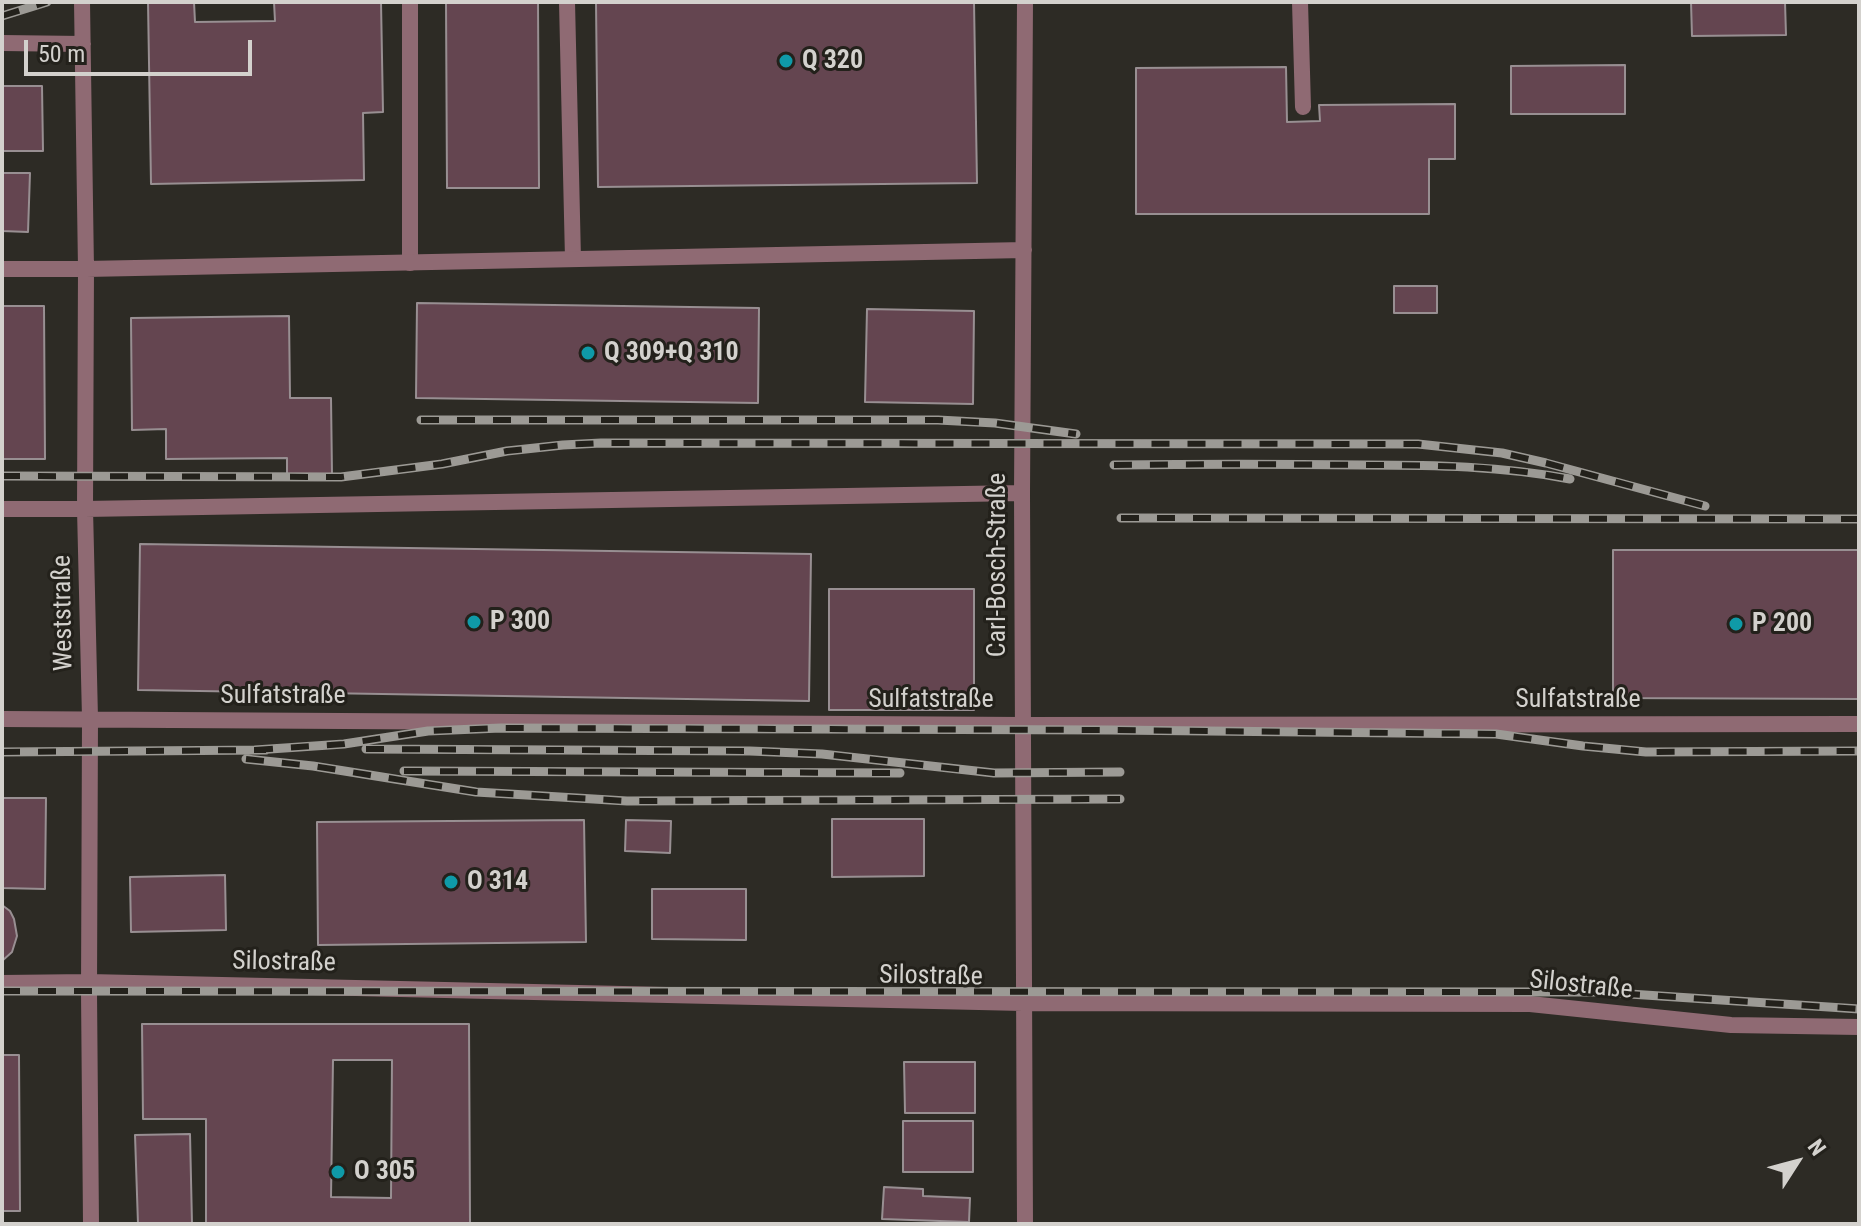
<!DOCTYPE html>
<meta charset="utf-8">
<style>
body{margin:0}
#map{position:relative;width:1861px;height:1226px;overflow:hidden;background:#2d2b25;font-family:"Roboto Condensed",sans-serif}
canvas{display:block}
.frame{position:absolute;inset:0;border:4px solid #d3d1cd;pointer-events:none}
.north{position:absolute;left:1757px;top:1122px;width:80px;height:80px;-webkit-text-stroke:6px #23211b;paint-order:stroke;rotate:54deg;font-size:22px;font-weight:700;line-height:32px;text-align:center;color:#d3d1cd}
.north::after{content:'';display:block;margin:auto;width:28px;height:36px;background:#d3d1cd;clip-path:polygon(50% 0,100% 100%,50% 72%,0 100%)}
.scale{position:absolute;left:24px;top:40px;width:228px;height:36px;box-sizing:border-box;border:4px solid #d3d1cd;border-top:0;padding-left:10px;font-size:24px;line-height:28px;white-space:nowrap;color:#d3d1cd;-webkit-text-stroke:6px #23211b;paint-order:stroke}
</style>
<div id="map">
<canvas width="1861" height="1226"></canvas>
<div class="frame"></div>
<div class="north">N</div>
<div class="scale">50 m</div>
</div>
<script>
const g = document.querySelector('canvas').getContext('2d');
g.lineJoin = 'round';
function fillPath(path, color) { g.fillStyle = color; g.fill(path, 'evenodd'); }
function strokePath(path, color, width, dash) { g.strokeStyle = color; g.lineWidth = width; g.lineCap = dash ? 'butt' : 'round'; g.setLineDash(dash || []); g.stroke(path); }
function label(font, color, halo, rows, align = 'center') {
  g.font = font + ' "Roboto Condensed",sans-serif'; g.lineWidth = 6; g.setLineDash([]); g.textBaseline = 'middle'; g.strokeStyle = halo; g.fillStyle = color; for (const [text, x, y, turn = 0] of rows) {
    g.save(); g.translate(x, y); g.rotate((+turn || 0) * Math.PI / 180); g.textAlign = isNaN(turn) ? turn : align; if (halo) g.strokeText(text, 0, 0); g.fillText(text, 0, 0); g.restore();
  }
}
const building = new Path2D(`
 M148,2H194L195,22L275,21L274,2H381L383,112L363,113L364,180L151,184Z
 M446,2H538L539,188H447Z
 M596,2H974L977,183L598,187Z
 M1691,2H1785L1786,35L1692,36Z
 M1625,65V114H1511V66Z
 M1286,67L1287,122L1320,121L1319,105L1455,104V159H1429V214H1136V68Z
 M2,86H42L43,151H2Z
 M2,173H30L28,232L2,231Z
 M1394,286H1437V313H1394Z
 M417,303L759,308L758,403L416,398Z
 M2,306H44L45,459H2Z
 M867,309L974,311L973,404L865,402Z
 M289,316L290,398H331L332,475H287V458L166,459V429L132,430L131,318Z
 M140,544L811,554L809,701L138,690Z
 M1613,550H1859V699L1613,698Z
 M829,589H974V710H829Z
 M2,798H46L45,889L2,888Z
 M832,819H924V876L832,877Z
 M584,820L586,942L318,945L317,822Z
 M626,820L671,821L670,853L625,851Z
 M225,875L226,930L131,932L130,877Z
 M652,889H746V940L652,939Z
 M2,905L10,911L14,919L17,936L12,952L2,961Z
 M142,1024H469L470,1224H206V1119H143Z
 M2,1055H19L20,1211H2Z
 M333,1060H392L391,1198L331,1197Z
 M904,1062H975V1113H905Z
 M903,1121H973V1172H903Z
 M190,1134L192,1224H138L135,1135Z
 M884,1187L923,1189V1196L970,1198L969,1222L882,1219Z`);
fillPath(building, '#644550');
strokePath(building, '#988f92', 2);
strokePath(new Path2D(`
 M410,2V263
 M567,2L573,259
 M1300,2L1303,107
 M2,269H86`), '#8f6a73', 16);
strokePath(new Path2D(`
 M82,2L86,269L85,509L90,718L89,992L91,1224
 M2,43L83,44
 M86,269L1024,250
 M2,509H85L1022,493
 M2,719L1023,725L1859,724
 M2,983L89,982L1023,1003L1530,1004L1731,1025L1859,1027
 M1025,1224L1022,493L1025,2`), '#8f6a73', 16);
const rail = new Path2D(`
 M2,16L47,2
 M421,420H938L995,423L1076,434
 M1114,465C1197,464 1281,464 1364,465C1433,465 1502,466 1570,479
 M2,476L341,477L442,464L507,451L563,445L601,443L1418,444L1502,453L1546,463L1705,506
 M1121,518L1859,519
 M366,749L750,751L822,754L994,773L1120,772
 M255,750L344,744L428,731L501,728L1111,730L1496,734L1583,746L1646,752L1859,751
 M2,752L266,750
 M246,759L313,766L476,792L627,801L1120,799
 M404,771L900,773
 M2,991L1599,992L1859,1009`);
strokePath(rail, '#9c9a95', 9);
strokePath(rail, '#23211b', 6, [18]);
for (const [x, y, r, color] of [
 [786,61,8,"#0f9aa8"],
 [588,353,8,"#0f9aa8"],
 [474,622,8,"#0f9aa8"],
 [1736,624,8,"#0f9aa8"],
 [451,882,8,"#0f9aa8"],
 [338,1172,8,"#0f9aa8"]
]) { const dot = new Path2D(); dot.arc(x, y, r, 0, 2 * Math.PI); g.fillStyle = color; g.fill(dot); strokePath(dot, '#23211b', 3); }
label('bold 26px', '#d3d1cd', '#23211b', [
 ["Q 320",802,61],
 ["Q 309+Q 310",604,353],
 ["P 300",490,622],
 ["P 200",1752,624],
 ["O 314",467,882],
 ["O 305",354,1172]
], 'left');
label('26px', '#d3d1cd', '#23211b', [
 ["Carl-Bosch-Straße",998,565,-90],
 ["Weststraße",64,613,-91],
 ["Sulfatstraße",283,696],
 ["Sulfatstraße",931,700],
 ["Sulfatstraße",1578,700],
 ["Silostraße",284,963,1],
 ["Silostraße",931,977,1],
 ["Silostraße",1581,986,6]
]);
</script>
